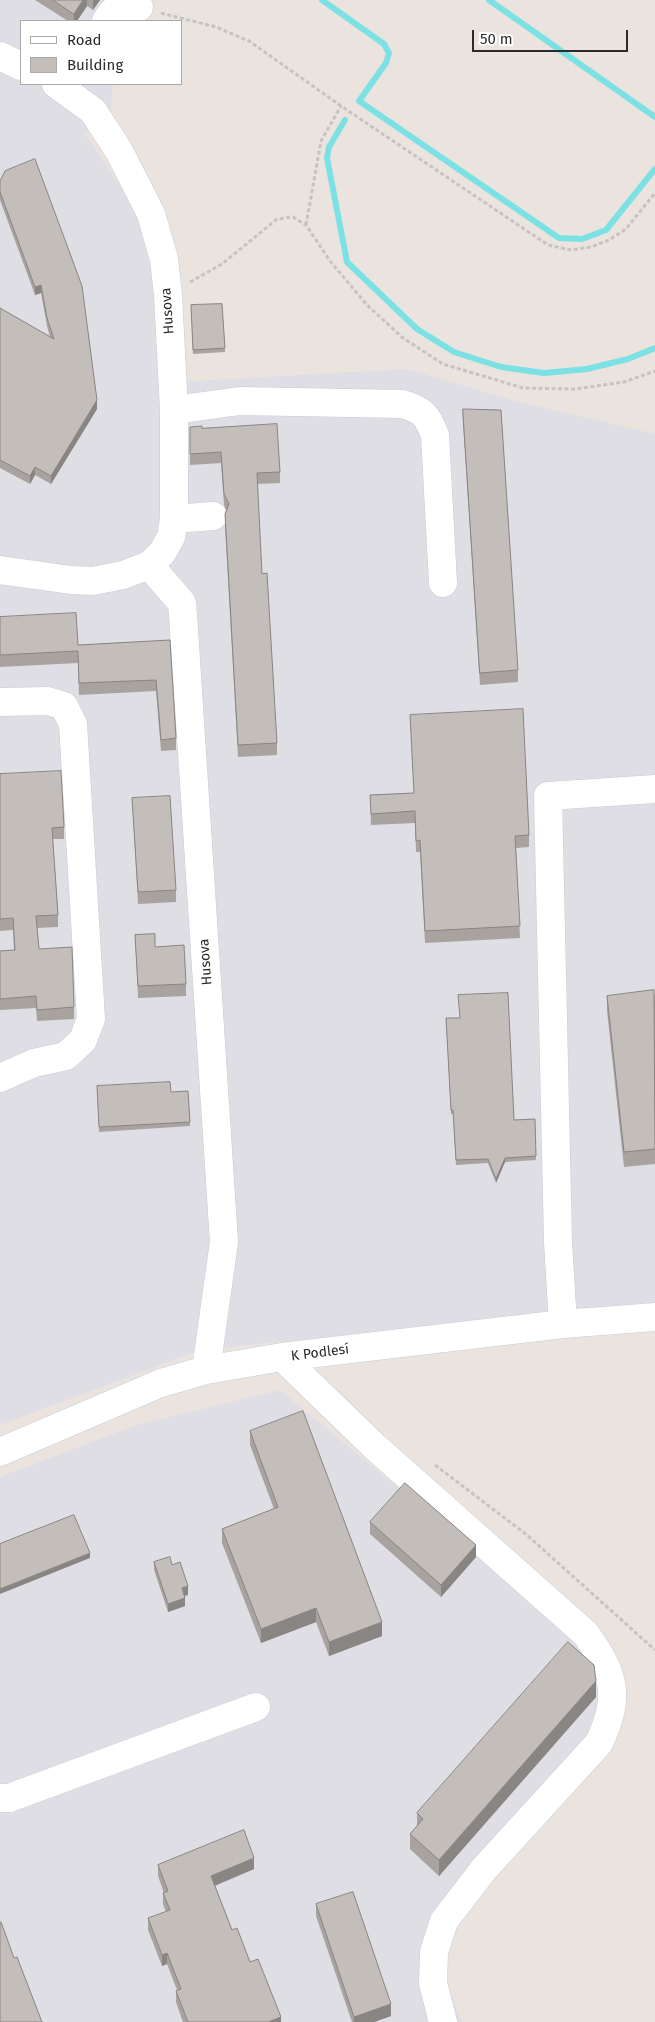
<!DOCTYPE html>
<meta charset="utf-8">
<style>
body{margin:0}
#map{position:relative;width:655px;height:2022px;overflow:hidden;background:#ebe3de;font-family:"Fira Sans",sans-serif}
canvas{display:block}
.legend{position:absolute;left:20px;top:20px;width:162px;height:65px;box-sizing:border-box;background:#fff;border:1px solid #aaa;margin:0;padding:6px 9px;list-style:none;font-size:15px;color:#2b2b2b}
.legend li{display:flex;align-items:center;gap:10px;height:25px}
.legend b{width:25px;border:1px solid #aaa}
.scale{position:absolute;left:472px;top:30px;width:156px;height:22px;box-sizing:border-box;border:2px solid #2b2b2b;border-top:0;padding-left:6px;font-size:15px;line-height:18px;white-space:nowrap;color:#2b2b2b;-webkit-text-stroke:4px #fff;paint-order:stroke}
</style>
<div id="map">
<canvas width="655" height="2022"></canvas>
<ul class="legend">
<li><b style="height:6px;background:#fff"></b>Road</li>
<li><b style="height:14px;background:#c4beba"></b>Building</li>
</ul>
<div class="scale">50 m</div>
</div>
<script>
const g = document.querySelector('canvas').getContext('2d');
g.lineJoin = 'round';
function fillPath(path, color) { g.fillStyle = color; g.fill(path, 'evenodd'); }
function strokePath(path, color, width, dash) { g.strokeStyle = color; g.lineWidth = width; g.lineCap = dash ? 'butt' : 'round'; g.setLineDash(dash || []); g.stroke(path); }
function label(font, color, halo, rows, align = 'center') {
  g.font = font + ' "Fira Sans",sans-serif'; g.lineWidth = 4; g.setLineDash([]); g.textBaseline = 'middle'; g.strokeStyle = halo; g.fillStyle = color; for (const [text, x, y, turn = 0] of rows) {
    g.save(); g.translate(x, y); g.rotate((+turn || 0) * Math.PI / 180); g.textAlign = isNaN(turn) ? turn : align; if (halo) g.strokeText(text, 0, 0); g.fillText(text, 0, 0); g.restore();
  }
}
fillPath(new Path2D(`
 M0,0H140L137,15L127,21H21V84H113L109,124L84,133L137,210L177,382L407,369L515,401L655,434V1303L200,1350L0,1425Z
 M280,1390L582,1640L605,1689L586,1735L428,1927L461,2022H0V1477L137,1425Z`), '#dfdee5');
strokePath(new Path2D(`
 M322,0L384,44L389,53L386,63L359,101L559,238L582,239L606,230L655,169
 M489,0L655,117
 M345,120L329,147L327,158L347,262L417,329L454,352L501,367L544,373L587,369L628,359L655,348`), '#7be1e4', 6);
const minor = new Path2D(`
 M106,21C115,5 122,6 139,7
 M0,56L21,66
 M174,410L240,401L403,404C424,411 427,415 435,435L443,583
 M174,519L213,516
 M149,565L182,603L183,615L224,1242L206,1370
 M0,570L71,580L93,581L123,575L149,565L162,553L171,537L174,519V410L168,295L164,259L151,214L119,151L93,111L56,84
 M0,702L48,701L64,706L73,724L91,1019L83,1040L66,1056L34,1063L0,1078
 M563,1324L558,1242L548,796L655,789
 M282,1357L374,1446L586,1634C615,1675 621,1696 599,1743L484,1869L444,1921L434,1952L433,1983L443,2022
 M0,1452L161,1383L206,1370L282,1357L563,1324L655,1317
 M0,1798H9L256,1707`);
strokePath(minor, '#c6ccd3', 29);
strokePath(new Path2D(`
 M161,13L216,27L249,41L341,106L548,245L571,250L591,247L609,240L626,229L655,193
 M306,225L321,141L341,106
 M190,282L222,264L277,219L293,217L306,225L330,261L367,305L403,338L443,364L523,388L575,389L624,382L655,371
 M435,1465L527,1535L655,1650`), '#c4c4c4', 3, [4, 2.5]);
strokePath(minor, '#fff', 28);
fillPath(new Path2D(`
 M35,0H100L93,10L87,6L77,21H68Z
 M0,181L97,409L51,484L35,475L30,484L0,468V308L50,337L47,326L41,293L35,295L0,200Z
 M222,304L225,352L193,354L191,305Z
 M463,409L518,670V682L480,685L463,421Z
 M190,427L202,428L280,472V483L257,484L262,574L277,743V755L238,757L225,525V514L226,510L224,505L221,463L190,465Z
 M0,617L78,645L170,640L176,738V750L161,751L156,691L79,695L78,663L0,667Z
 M410,715L529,835V847L516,848L520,938L425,943L420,852H416L415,823L371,825L370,795L414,793Z
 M0,774L64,827V839H53L58,915V927L37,928L39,949L74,1007V1019L37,1021L36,1008L0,1010V951L14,950L13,930L0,931Z
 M132,798L176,890V902L138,904Z
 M135,935L155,947L186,984V996L138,998Z
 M655,995V1164L624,1167L607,1011V996Z
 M446,1018L514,1120L535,1119L536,1160L505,1162L496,1183L488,1163L456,1165L453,1114H451Z
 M97,1086L171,1092L188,1091L190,1126L99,1132Z
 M250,1431L382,1636L329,1656L316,1622L261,1643L222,1543V1529L274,1509L250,1445Z
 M370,1522L476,1557L441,1597L370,1534Z
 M154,1562L172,1565L188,1595L184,1596L185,1606L168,1612L154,1570Z
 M596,1697L439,1876L410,1849V1834L417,1826V1813Z
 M158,1865L254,1869L215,1886L232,1930L250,1962L281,2022H183L176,2002V1991L177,1990L167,1964L162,1966L148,1930V1918L166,1912L163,1904V1893H164L158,1876Z
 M316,1904L391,2016L374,2022H352L316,1916Z`), '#a9a3a0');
fillPath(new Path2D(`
 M83,0H87V6L77,21H74V14Z
 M93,0H100L93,10Z
 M41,285V293L35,295V287Z
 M97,400V409L51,484V476Z
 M35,467V475L30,484V476Z
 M505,1158V1162L496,1183V1179Z
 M476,1545V1557L441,1597V1585Z
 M90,1553V1558L0,1594V1589Z
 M188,1586V1595L182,1596V1588Z
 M185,1598V1606L168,1612V1604Z
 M316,1608V1622L261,1643V1629Z
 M382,1622V1636L329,1656V1642Z
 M596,1681V1697L439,1876V1860Z
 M254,1858V1869L211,1887V1876Z
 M167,1953V1964L162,1966V1955Z
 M391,2004V2016L374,2022H354V2017Z
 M281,2017V2022H268Z`), '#898582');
const building = new Path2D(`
 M53,0H83L74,14Z
 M35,159L82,286L97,400L51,476L35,467L30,476L0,460V308L54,339L47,318L41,285L35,287L0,192V181L5,171Z
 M222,304L225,348L193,350L191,305Z
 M463,409L501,410L518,670L480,673Z
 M277,424L280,472L257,473L262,574L267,573L277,743L238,745L225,514L229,504L224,494L221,452L190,454V427L202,426V428Z
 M76,613L78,645L170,640L176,738L161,740L156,680L79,683L78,651L0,655V617Z
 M523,709L529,835L515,836L520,926L425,931L420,840L416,841L415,811L371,814L370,795L414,793L410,715Z
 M61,771L64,827L52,828L58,915L36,916L39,949L72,947L74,1007L37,1010L36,996L0,999V951L15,950L13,918L0,919V774Z
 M170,796L176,890L138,892L132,798Z
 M155,934V947L184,945L186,984L138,986L135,935Z
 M654,990L655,1149L624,1152L607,996Z
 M508,993L514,1120L535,1119L536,1156L505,1158L496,1179L488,1159L456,1160L453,1110H451L446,1018H460L458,995Z
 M170,1082L171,1092L188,1091L190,1122L99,1127L97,1086Z
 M303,1411L382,1622L329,1642L316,1608L261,1629L222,1529L278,1507L250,1431Z
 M405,1483L476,1545L441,1585L370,1522Z
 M74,1515L90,1553L0,1589V1544Z
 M170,1557L172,1565L180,1562L188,1586L182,1588L185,1598L168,1604L154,1562Z
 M568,1642L594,1665L596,1681L439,1860L410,1834L423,1819L417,1813Z
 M244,1830L254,1858L211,1876L232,1930L237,1928L250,1962L258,1959L281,2017L268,2022H188L176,1991L181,1989L167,1953L162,1955L148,1918L170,1910L163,1893L168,1891L158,1865Z
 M353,1892L391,2004L354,2017L316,1904Z
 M1,1922L14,1958L17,1957L42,2022H0V1923Z`);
fillPath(building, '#c4beba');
strokePath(building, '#898582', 1);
label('14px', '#2b2b2b', '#fff', [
 ["Husova",168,311,-94],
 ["Husova",206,962,-94],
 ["K Podlesí",320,1353,-7]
]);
</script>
